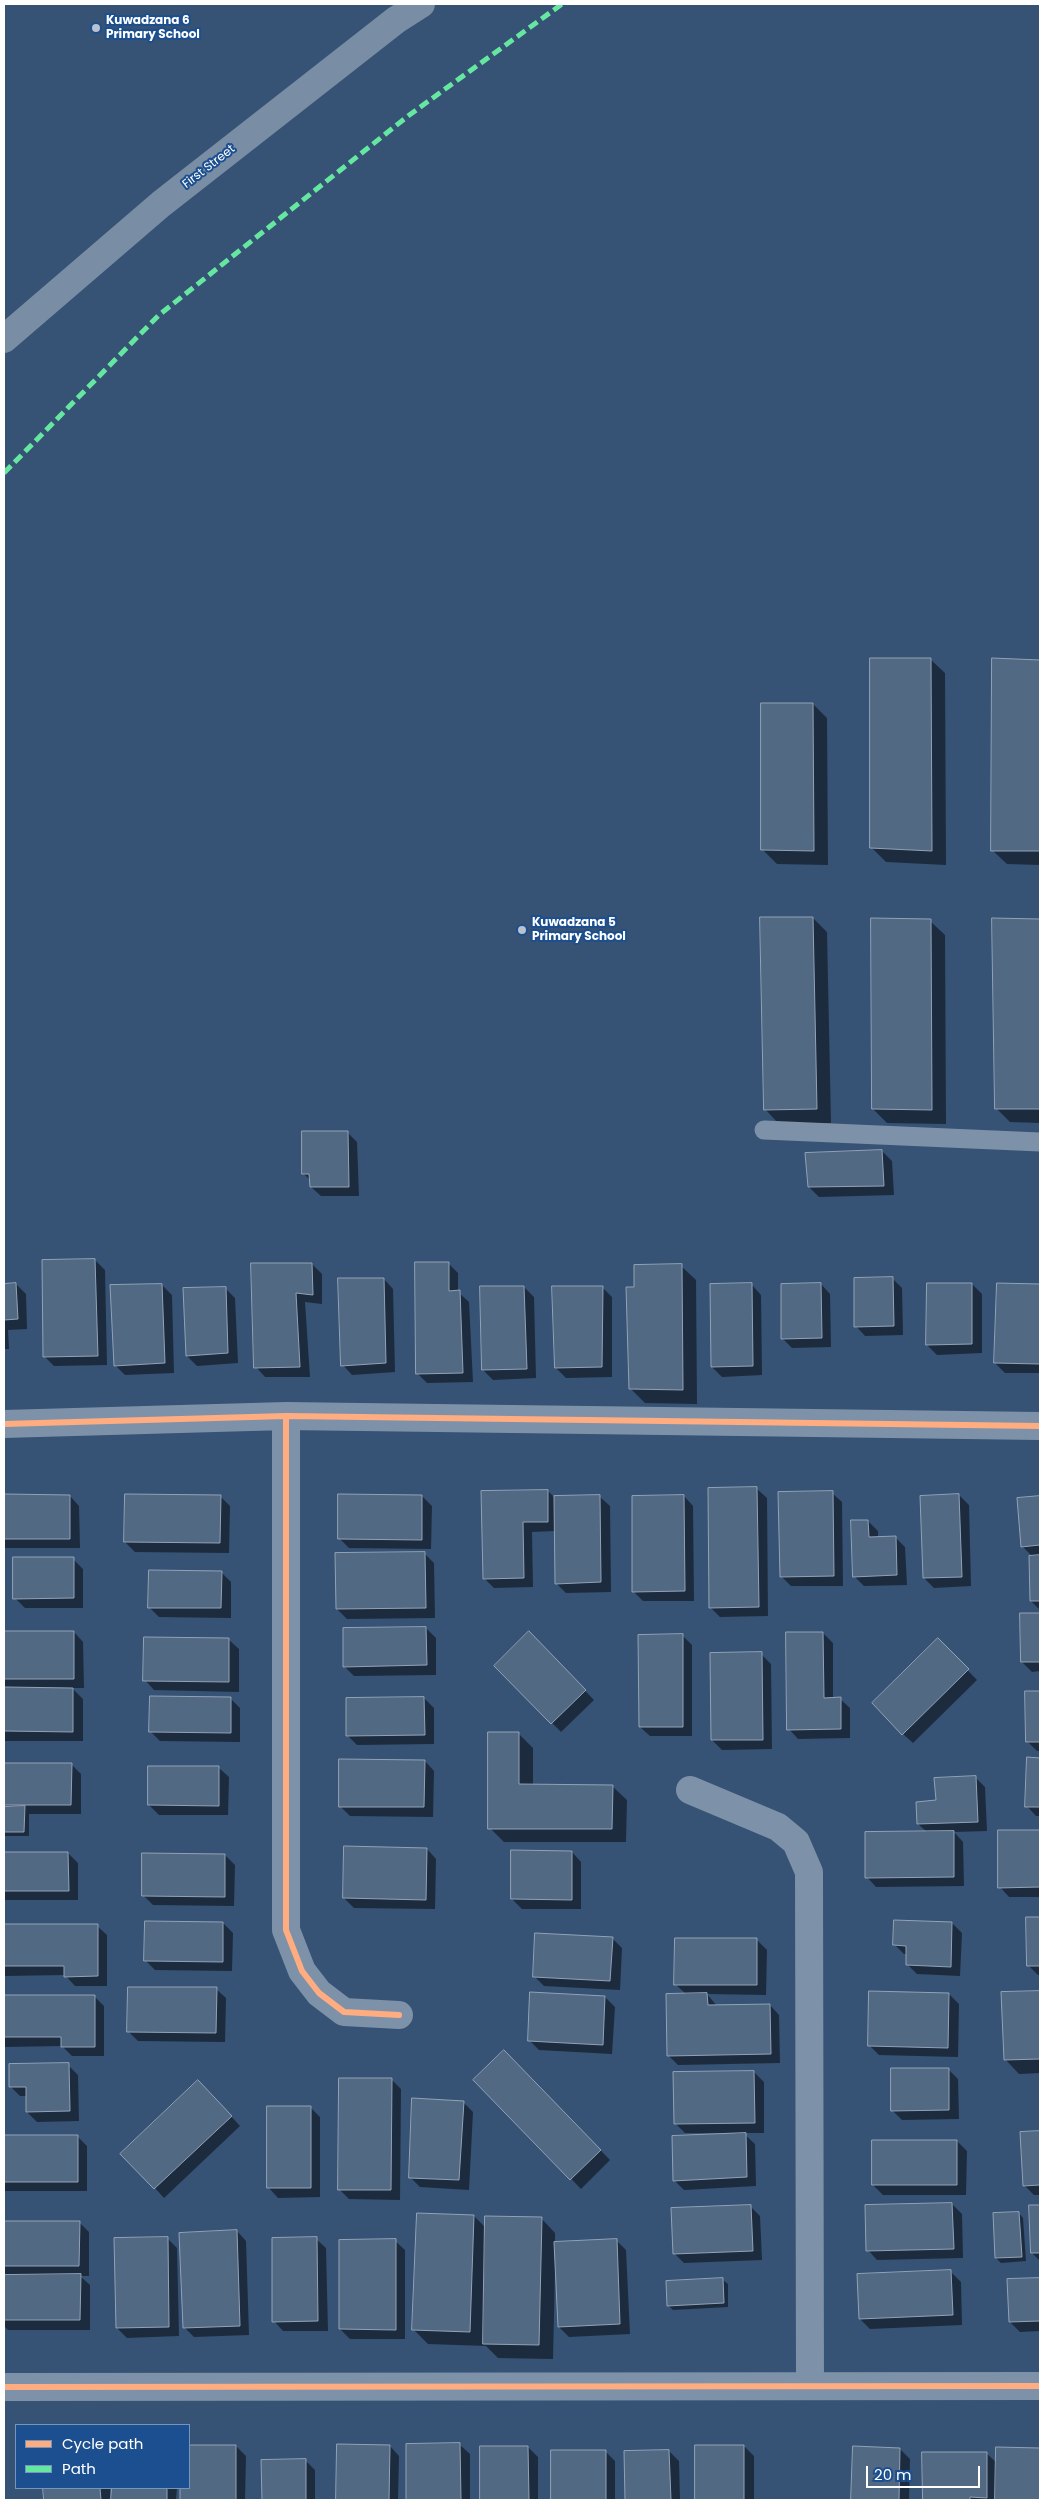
<!DOCTYPE html>
<style>
body{margin:0}
#map{position:relative;width:1044px;height:2504px;overflow:hidden;background:#365274;font-family:Poppins,sans-serif}
canvas{display:block}
.frame{position:absolute;inset:0;border:5px solid #fff;pointer-events:none}
.legend{position:absolute;left:15px;top:2424px;width:175px;height:65px;box-sizing:border-box;background:#1b4f8f;border:1px solid #7695bc;margin:0;padding:6px 9px;list-style:none;font-size:15px;color:#fff}
.legend li{display:flex;align-items:center;gap:10px;height:25px}
.legend b{width:25px;border:1px solid #7695bc}
.scale{position:absolute;left:866px;top:2466px;width:114px;height:22px;box-sizing:border-box;border:2px solid #fff;border-top:0;padding-left:6px;font-size:15px;line-height:18px;white-space:nowrap;color:#fff;-webkit-text-stroke:4px #1b4f8f;paint-order:stroke}
</style>
<div id="map">
<canvas width="1044" height="2504"></canvas>
<div class="frame"></div>
<ul class="legend">
<li><b style="height:6px;background:#ffac80"></b>Cycle path</li>
<li><b style="height:6px;background:#66e7a1"></b>Path</li>
</ul>
<div class="scale">20 m</div>
</div>
<script>
const g = document.querySelector('canvas').getContext('2d');
g.lineJoin = 'round';
function fillPath(path, color) { g.fillStyle = color; g.fill(path, 'evenodd'); }
function strokePath(path, color, width, dash) { g.strokeStyle = color; g.lineWidth = width; g.lineCap = dash ? 'butt' : 'round'; g.setLineDash(dash || []); g.stroke(path); }
function label(font, color, halo, rows, align = 'center') {
  g.font = font + ' Poppins,sans-serif'; g.lineWidth = 4; g.setLineDash([]); g.textBaseline = 'middle'; g.strokeStyle = halo; g.fillStyle = color; for (const [text, x, y, turn = 0] of rows) {
    g.save(); g.translate(x, y); g.rotate((+turn || 0) * Math.PI / 180); g.textAlign = isNaN(turn) ? turn : align; if (halo) g.strokeText(text, 0, 0); g.fillText(text, 0, 0); g.restore();
  }
}
fillPath(new Path2D(`
 M930,659L945,673L946,865L886,862L871,847Z
 M993,660L1040,661V865L1007,864L992,850Z
 M813,704L827,718L828,865L777,864L763,850Z
 M813,918L827,932L831,1123L779,1124L765,1109Z
 M994,919L1040,920V1123L1010,1122L996,1108Z
 M930,921L945,935L946,1124L887,1123L873,1109Z
 M347,1132L357,1142L359,1196H321L311,1187V1181L303,1173Z
 M882,1151L892,1161L894,1195L819,1197L809,1187Z
 M95,1260L105,1270L107,1365L54,1366L44,1356Z
 M312,1264L322,1274V1304L305,1302L310,1377H265L256,1367L252,1265Z
 M449,1264L458,1273V1292L469,1302L473,1382L427,1383L417,1373Z
 M681,1266L696,1280L697,1404L645,1403L631,1389L635,1288Z
 M892,1278L902,1288L903,1335L865,1336L856,1326Z
 M384,1279L393,1289L395,1372L352,1375L343,1365Z
 M16,1284L26,1294L27,1329L8,1330L9,1349H4V1285Z
 M821,1284L830,1294L831,1347L792,1348L782,1338Z
 M972,1284L982,1294V1353L937,1355L927,1345Z
 M998,1284L1040,1285V1373H1005L995,1363Z
 M162,1285L172,1295L174,1373L125,1375L115,1365Z
 M752,1285L761,1295L762,1375L722,1377L712,1367Z
 M524,1287L534,1297L536,1378L493,1380L483,1370Z
 M602,1287L612,1297V1377L566,1378L556,1368Z
 M225,1288L235,1298L238,1363L197,1366L187,1356Z
 M757,1489L767,1498L768,1616L720,1617L710,1607Z
 M548,1491L554,1497H600L610,1506L611,1592L566,1593L556,1583L555,1531L532,1532L533,1587L494,1588L484,1578L482,1492Z
 M832,1493L842,1502L843,1586H791L781,1576Z
 M959,1495L969,1505L971,1586L934,1588L924,1578Z
 M4,1496H70L79,1506L80,1548H4Z
 M220,1496L230,1506L229,1553L135,1552L125,1542Z
 M422,1496L432,1506L431,1549L349,1548L339,1538Z
 M684,1496L693,1506L694,1601H643L634,1592Z
 M1040,1498V1610L1031,1601L1033,1557L1022,1546L1018,1500Z
 M868,1521L878,1531V1538L895,1537L905,1547L907,1585L864,1586L854,1576Z
 M424,1553L434,1563L435,1618L347,1619L337,1609Z
 M73,1559L83,1569V1608H25L15,1598Z
 M221,1572L231,1582V1618L159,1617L149,1607Z
 M1021,1614H1040V1671L1032,1672L1022,1662Z
 M426,1628L436,1638V1675L354,1676L344,1666Z
 M74,1632L83,1642L84,1688H72L83,1699V1741H4V1633Z
 M529,1633L594,1700L561,1732L496,1666Z
 M823,1633L833,1643V1699H840L850,1708V1738L798,1739L789,1729Z
 M682,1635L692,1645V1736H650L640,1727Z
 M229,1640L239,1649V1692L154,1690L145,1680Z
 M938,1640L977,1680L913,1743L903,1734Z
 M761,1654L771,1664L772,1749L722,1750L712,1740Z
 M1026,1692H1040V1751H1037L1027,1741Z
 M230,1698L240,1708V1742L160,1741L151,1732Z
 M424,1698L434,1708V1744L357,1745L347,1735Z
 M518,1733L533,1748V1786H612L627,1800L626,1842H504L490,1828Z
 M1029,1759H1040V1816H1036L1027,1806Z
 M425,1761L434,1771L433,1817L350,1816L340,1806Z
 M4,1764H71L81,1774V1814H29V1836H4Z
 M219,1768L229,1777L228,1815H159L149,1805Z
 M975,1777L985,1787L987,1831L954,1832L963,1842L964,1886L876,1887L867,1877L927,1832L918,1824L937,1802Z
 M1040,1831V1897H1009L1000,1887L999,1832Z
 M427,1849L436,1859L435,1909L354,1908L344,1898Z
 M572,1852L581,1862V1909H522L512,1899Z
 M4,1853H68L78,1863V1900H4Z
 M225,1855L235,1865L234,1906L153,1905L143,1895Z
 M1040,1918V1975H1038L1028,1965V1919Z
 M223,1923L233,1933L232,1971L155,1970L146,1961Z
 M952,1923L962,1933L960,1976L917,1974L907,1964V1954H904L894,1944Z
 M4,1926H97L107,1935V1986H75L65,1975L4,1976Z
 M612,1938L622,1948L620,1990L544,1986L534,1976Z
 M757,1940L767,1950L766,1995L707,1994L717,2006L770,2005L779,2015L780,2063L678,2065L669,2056L686,1994L675,1984Z
 M216,1989L226,1998L225,2042L138,2041L128,2031Z
 M1040,1992V2073L1019,2074L1005,2059L1002,1994Z
 M949,1994L959,2004L958,2057L879,2055L869,2045Z
 M4,1996H94L104,2006V2056H72L62,2046L4,2047Z
 M605,1997L615,2007L612,2054L539,2050L529,2040Z
 M504,2052L610,2160L581,2189L475,2080Z
 M68,2065L78,2075L79,2121L37,2122L27,2112V2096H20L10,2086Z
 M948,2069L958,2079L959,2119L902,2120L892,2110Z
 M754,2072L764,2082V2133H743L755,2144L756,2186L684,2190L674,2180L735,2135V2133H685L675,2123Z
 M391,2079L401,2089L400,2200L349,2199L339,2189Z
 M208,2091L240,2126L164,2198L155,2188Z
 M463,2102L473,2112L469,2190L420,2187L410,2177Z
 M310,2107L320,2117V2197L278,2198L269,2188Z
 M1022,2133H1040V2195H1034L1024,2185Z
 M77,2136L87,2146V2191H4V2137Z
 M957,2141L967,2151L966,2195H883L873,2185Z
 M952,2204L962,2214L963,2258L877,2260L868,2250Z
 M750,2206L760,2216L762,2260L684,2263L674,2253Z
 M1030,2206H1040V2261L1032,2253Z
 M1019,2213L1023,2218L1026,2261L1001,2263L996,2258Z
 M474,2216L486,2228L541,2218L555,2233V2243L616,2240L626,2250L630,2334L569,2337L559,2327L557,2272H555L553,2359L498,2358L486,2346L428,2344L413,2329Z
 M4,2222H79L89,2232V2276H80L90,2285V2330H8L4,2326Z
 M237,2231L246,2241L249,2335L194,2337L184,2327Z
 M167,2238L177,2248L179,2336L127,2338L117,2328Z
 M316,2239L326,2248L328,2331H283L274,2321Z
 M395,2241L405,2250V2339H350L340,2329Z
 M951,2272L961,2282L962,2325L870,2329L860,2319Z
 M1040,2279V2331L1020,2332L1010,2322L1009,2281Z
 M723,2280L728,2284V2307L673,2310L668,2305Z
 M338,2445L390,2446L399,2456L398,2500H337Z
 M407,2445H460L470,2454V2500H408Z
 M189,2446H236L246,2456L245,2500H182V2488H189Z
 M696,2446H744L754,2456V2500H696Z
 M528,2447L538,2457V2500H481V2448Z
 M854,2447L900,2449L910,2459L909,2500H853Z
 M997,2448L1040,2449V2500H924V2454L986,2453L997,2463Z
 M552,2451H605L615,2461V2500H552Z
 M669,2451L679,2461L680,2500H626L625,2452Z
 M263,2461H306L315,2470V2500H263Z
 M45,2488H110V2500H45Z
 M113,2488H177L176,2500H113Z`), '#0007');
const building = new Path2D(`
 M870,658H931L932,851L870,848Z
 M992,658L1040,660V851H991Z
 M761,703H813L814,851L761,850Z
 M760,917H813L817,1109L764,1110Z
 M871,918L931,919L932,1110L872,1109Z
 M992,918L1040,919V1109H995Z
 M302,1131H348L349,1187H310L309,1174H302Z
 M882,1150L884,1186L808,1187L805,1153Z
 M95,1259L98,1356L43,1357L42,1260Z
 M415,1262H449V1291L460,1290L463,1373L416,1374Z
 M251,1263H312L313,1295L296,1293L300,1367L254,1368Z
 M682,1264L683,1390L629,1389L626,1287H634V1265Z
 M893,1277L894,1326L854,1327V1278Z
 M338,1278H384L386,1363L341,1366Z
 M16,1283L18,1319L4,1320V1284Z
 M752,1283L753,1366L711,1367L710,1284Z
 M821,1283L822,1338L781,1339V1284Z
 M927,1283H972V1344L926,1345Z
 M997,1283L1040,1284V1364L994,1363Z
 M162,1284L165,1363L114,1366L110,1285Z
 M480,1286H524L527,1369L482,1370Z
 M552,1286H603L602,1367L555,1368Z
 M226,1287L228,1353L186,1356L183,1288Z
 M757,1487L759,1607L709,1608L708,1488Z
 M548,1490V1522H523L524,1578L483,1579L481,1491Z
 M833,1491L834,1576L780,1577L778,1492Z
 M4,1494L70,1495V1539H4Z
 M125,1494L221,1495L220,1543L124,1542Z
 M338,1494L422,1495V1540L338,1539Z
 M959,1494L962,1577L923,1578L920,1496Z
 M600,1495L601,1582L555,1584L554,1496Z
 M684,1495L685,1591L632,1592V1496Z
 M1040,1496V1545L1021,1547L1017,1498Z
 M851,1520H868L869,1537L896,1536L897,1575L853,1577Z
 M425,1552L426,1608L336,1609L335,1553Z
 M1040,1555V1601H1030L1029,1556Z
 M13,1557H74V1598L13,1599Z
 M149,1570L222,1571L221,1608H148Z
 M1020,1613H1040V1662H1021Z
 M426,1627L427,1665L343,1667V1628Z
 M4,1631H74V1679H4Z
 M529,1631L586,1690L551,1724L494,1666Z
 M786,1632H823L824,1698L841,1697V1729L787,1730Z
 M683,1634V1727H639L638,1635Z
 M144,1637L229,1638V1682L143,1681Z
 M938,1638L969,1669L902,1735L872,1703Z
 M762,1652L763,1740H711L710,1653Z
 M4,1687L73,1688V1732L4,1731Z
 M1025,1691H1040V1742H1026Z
 M150,1696L231,1697V1733L149,1732Z
 M424,1697L425,1735L346,1736V1698Z
 M488,1732H519V1784L613,1785L612,1829H488Z
 M1027,1757L1040,1758V1807H1025Z
 M339,1759L425,1760L424,1807H339Z
 M4,1763H72L71,1805H4Z
 M148,1766H219V1806L148,1805Z
 M976,1776L978,1822L917,1824L916,1802L936,1800L934,1778Z
 M25,1806L24,1832H4V1807Z
 M998,1830H1040V1887L998,1888Z
 M954,1831V1877L865,1878V1832Z
 M344,1846L427,1848L426,1900L343,1898Z
 M511,1850L572,1851V1900L511,1899Z
 M4,1852H68L69,1891H4Z
 M142,1853L225,1854V1897L142,1896Z
 M1026,1917H1040V1966H1027Z
 M894,1920L952,1922L951,1967L906,1965V1946L893,1945Z
 M145,1921L223,1922V1962L144,1961Z
 M4,1924H98V1976L64,1977V1966H4Z
 M535,1933L613,1937L610,1981L533,1977Z
 M675,1938H757V1985H674Z
 M128,1987H217L216,2033L127,2032Z
 M869,1991L949,1993L948,2048L868,2046Z
 M1040,1991V2059L1004,2060L1001,1992Z
 M530,1992L605,1996L603,2045L528,2041Z
 M707,1993L708,2005L770,2004L771,2054L667,2056L666,1994Z
 M4,1995H95V2047H61V2037H4Z
 M504,2050L601,2150L570,2180L473,2080Z
 M69,2063L70,2111L26,2112V2087H9V2064Z
 M891,2068H949V2110L891,2111Z
 M754,2071L755,2123L674,2124L673,2072Z
 M339,2078H392L391,2190H338Z
 M198,2080L232,2116L154,2189L120,2154Z
 M412,2098L464,2101L459,2180L409,2178Z
 M267,2106H311V2188H267Z
 M1040,2131V2185L1023,2186L1020,2132Z
 M746,2133L747,2177L673,2181L672,2136Z
 M4,2135H78V2182H4Z
 M872,2140H957V2185H872Z
 M952,2203L954,2249L866,2251L865,2205Z
 M751,2205L753,2251L673,2254L671,2208Z
 M1029,2205H1040V2253H1031Z
 M1019,2212L1022,2257L995,2258L993,2213Z
 M417,2213L474,2215L470,2332L412,2330Z
 M485,2216L542,2217L539,2345L483,2344Z
 M4,2221H80L79,2266H4Z
 M237,2230L240,2326L183,2328L179,2233Z
 M168,2237L169,2327L116,2328L114,2238Z
 M317,2237L318,2321L272,2322V2238Z
 M396,2239V2330L339,2329V2240Z
 M617,2239L620,2324L558,2327L554,2242Z
 M951,2270L953,2315L859,2319L857,2274Z
 M81,2274L80,2320H4V2275Z
 M723,2278L724,2303L667,2306L666,2281Z
 M1040,2278V2321L1009,2322L1007,2279Z
 M460,2443L461,2500H406V2444Z
 M337,2444L390,2445L389,2500H336Z
 M189,2445H236V2500H180V2488H189Z
 M695,2445H744V2500H695Z
 M480,2446H528L529,2500H480Z
 M853,2446L900,2448L899,2500H851Z
 M996,2447L1040,2448V2500H995Z
 M551,2450H606V2500H551Z
 M669,2450L671,2500H625L624,2451Z
 M922,2452H987V2498L970,2497V2500H923Z
 M306,2459V2500H262L261,2460Z
 M43,2488H100L101,2500H44Z
 M112,2488H167V2500H111Z`);
fillPath(building, '#526984');
strokePath(building, '#92a2b6', 1);
strokePath(new Path2D(`
 M764,1130L1040,1142`), '#7d92a8', 19);
strokePath(new Path2D(`
 M286,1416V1930L302,1971L319,1993L344,2012L399,2015
 M4,1424L286,1416L1040,1426
 M690,1790L778,1827L796,1842L809,1872L810,2386
 M4,2387L1040,2386`), '#7d92a8', 28);
strokePath(new Path2D(`
 M4,339L161,204L396,20L421,4`), '#798da4', 28);
strokePath(new Path2D(`
 M4,473L159,315L408,116L562,4`), '#66e7a1', 5, [10, 5]);
strokePath(new Path2D(`
 M286,1416V1930L302,1971L319,1993L344,2012L399,2015
 M4,1424L286,1416L1040,1426
 M4,2387L1040,2386`), '#ffac80', 6);
for (const [x, y, r, color] of [
 [96,28,5,"#b9c2ce"],
 [522,930,5,"#b9c2ce"]
]) { const dot = new Path2D(); dot.arc(x, y, r, 0, 2 * Math.PI); g.fillStyle = color; g.fill(dot); strokePath(dot, '#1b4f8f', 2); }
label('bold 12px', '#fff', '#1b4f8f', [
 ["Kuwadzana 6",106,21],
 ["Primary School",106,35],
 ["Kuwadzana 5",532,923],
 ["Primary School",532,937]
], 'left');
label('12px', '#fff', '#1b4f8f', [
 ["First Street",209,167,-38]
]);
</script>
